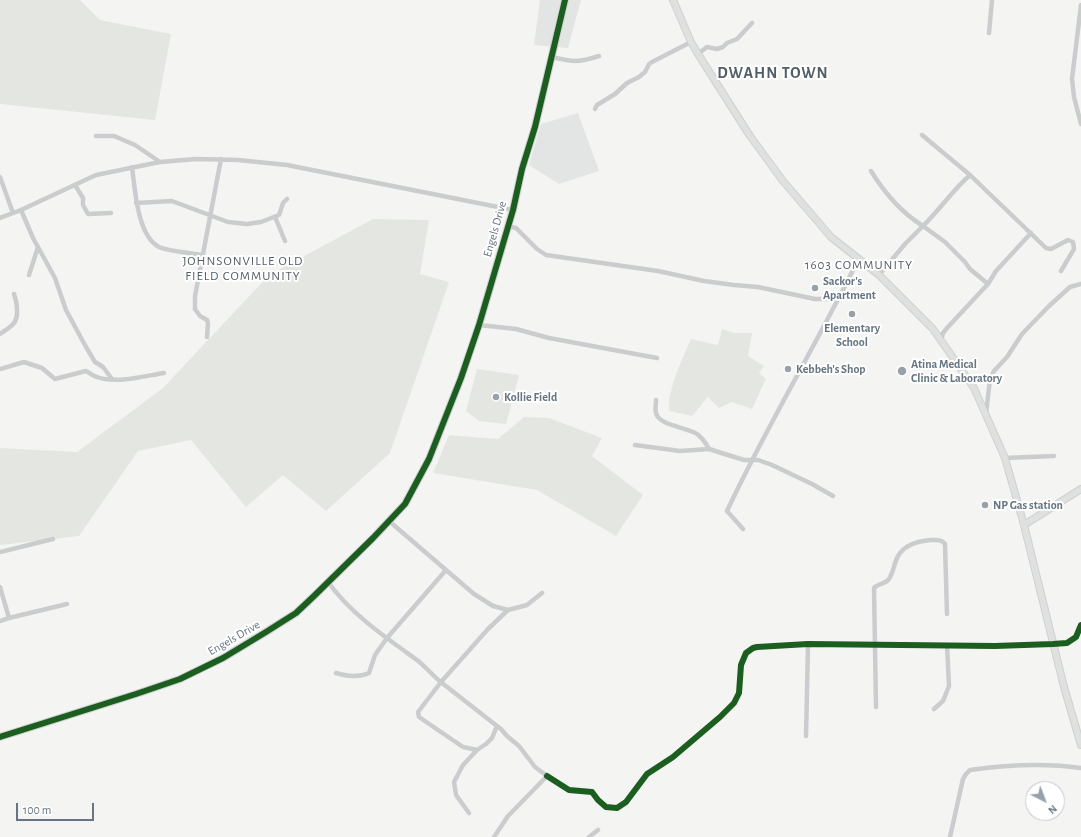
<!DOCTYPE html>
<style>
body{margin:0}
#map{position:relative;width:1081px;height:837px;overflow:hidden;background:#f4f4f3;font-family:"Alegreya Sans",sans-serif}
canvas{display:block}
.north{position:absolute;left:1025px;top:781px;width:40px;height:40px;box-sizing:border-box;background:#fff;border:1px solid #c2c8cd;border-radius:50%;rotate:138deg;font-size:11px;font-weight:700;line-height:16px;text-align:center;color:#667581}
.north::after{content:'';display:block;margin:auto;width:14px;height:18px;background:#98a1a9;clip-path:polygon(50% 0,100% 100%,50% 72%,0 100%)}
.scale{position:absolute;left:16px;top:803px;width:78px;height:18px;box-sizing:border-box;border:2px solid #667581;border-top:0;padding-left:5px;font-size:12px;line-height:14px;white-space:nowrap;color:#667581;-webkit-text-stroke:3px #fff;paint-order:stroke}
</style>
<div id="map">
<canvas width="1081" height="837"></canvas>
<div class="north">N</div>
<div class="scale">100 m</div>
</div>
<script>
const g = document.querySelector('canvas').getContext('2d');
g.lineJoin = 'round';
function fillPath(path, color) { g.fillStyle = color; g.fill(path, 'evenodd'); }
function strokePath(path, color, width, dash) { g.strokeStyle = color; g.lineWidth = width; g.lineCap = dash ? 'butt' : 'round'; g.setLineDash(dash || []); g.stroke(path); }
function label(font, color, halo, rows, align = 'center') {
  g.font = font + ' "Alegreya Sans",sans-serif'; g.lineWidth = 4; g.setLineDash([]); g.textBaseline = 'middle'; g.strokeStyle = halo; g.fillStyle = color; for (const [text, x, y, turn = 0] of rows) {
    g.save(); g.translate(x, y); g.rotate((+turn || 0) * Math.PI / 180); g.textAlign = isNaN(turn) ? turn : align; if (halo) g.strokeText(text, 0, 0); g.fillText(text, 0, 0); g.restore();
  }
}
fillPath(new Path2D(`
 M540,0H581L568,48L534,45Z
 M578,113L599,171L559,184L529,165L541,124Z`), '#e3e4e4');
fillPath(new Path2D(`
 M0,0H80L100,20L171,34L155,120L0,104Z
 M373,219L429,220L420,274L449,282L390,453L326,511L283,475L246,507L191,440L138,451L79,536L0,545V448L77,452L163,388L269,275Z
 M722,329L734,333H752L748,356L764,366L759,373L766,379L752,409L732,402L719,408L708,397L692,416L669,411C667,391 683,357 691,339L718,345Z
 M477,369L519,375L506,424L479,421L466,411Z
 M524,417L549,418L602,438L592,456L643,495L616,536L537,490L433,473L449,435L498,439Z`), '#e4e7e1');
const secondary = new Path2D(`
 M673,0L691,42L698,54L750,136L783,181L831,237L879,275L933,329L974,388L1005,458L1024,525L1064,687L1081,745
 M1024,525L1081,489
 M0,737L136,694L180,679L223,658L266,632L296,613L314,596L373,538L405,504L429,459L461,378L479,325L513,210L522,169L535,127L565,0`);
strokePath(secondary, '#d0d1d1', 8);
strokePath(new Path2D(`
 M1081,5L1072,79L1074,97L1081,124
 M989,33L992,0
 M698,54L707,47L717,49L723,47L727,43L737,39L752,23
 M552,57C573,62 578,63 599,56
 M595,109L597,105L615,94L627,83L639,77L645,72L649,64L652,62L691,42
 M922,135L970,175
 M96,136H114L135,145L160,162
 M132,167C135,189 137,235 159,247C167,251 192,253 202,255
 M871,171C884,192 902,213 923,226L905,244L879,275
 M0,177L13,213
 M75,185L83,198V205L88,214L111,213
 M136,203L172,201L228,222L247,224L261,222L279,215L283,203L287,199
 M21,210L33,238L55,278L66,310L86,347L95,362L103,367L112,379
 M275,217L285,241
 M0,218L21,210L96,175L160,162L196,159L238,160L287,165L513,210
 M508,226L516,228L537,249L546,255L658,271L704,281L734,285L758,287L815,299H830L840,297
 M29,275L38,247
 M988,284L996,271L1031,233
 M479,325L516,329L549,338L657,358
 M0,334C11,326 18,324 17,310C17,304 16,300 14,294
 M207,337L208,324L207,320L200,316L195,309V296L221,159
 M941,341L943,333L947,328L988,284L970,269L965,262L945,242L923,226C940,209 953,190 970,175L1046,248L1051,249L1068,240L1073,242L1074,249L1061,271
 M0,369L24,362L42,368L55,379L86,371C90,373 93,376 97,377C116,384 145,376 164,373
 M656,400C656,404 655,409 656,413C659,426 687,427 697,434C702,438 706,443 709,449
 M986,414L990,379L994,371L1007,357L1022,334L1049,306L1070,287L1081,284
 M635,445L680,451L709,449L744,460H758L772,465L812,484L833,496
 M1005,458L1054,456
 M1017,503L1033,508L1052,507
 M389,521L474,594L493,606L508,610
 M743,529L727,511C767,425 817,344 859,258
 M0,552L53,539
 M328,582C351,614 385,637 417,660C426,667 433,676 442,683C460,697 479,712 497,726
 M0,587L9,618L0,621
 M9,618L67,604
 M336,673C347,676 358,678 369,673L375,655L387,638L446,570
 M876,707L874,588C878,583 886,584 889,579C893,573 894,565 897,558C903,545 918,541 931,540C937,540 941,539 945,544L947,614
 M934,709L943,701L949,686L947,645
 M806,736L808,644
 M477,750L463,747L419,717L418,712L441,682L488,629L508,610L527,605L542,593
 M547,776L569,790L592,792L598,800L606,807L617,808L626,802L647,774L673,757L720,717L734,703L739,693L741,665L746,653L753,648L757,647L808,644L995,646L1053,644L1067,643L1076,637L1081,625
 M469,813L456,795L454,782L463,765L477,750L486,744L492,738L497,726L501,729L507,736L519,746L535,767L547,776L508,816L494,837
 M589,837L598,830
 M950,837L963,779L966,774L970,770C1006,765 1045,763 1081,768`), '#cacccd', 4.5);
strokePath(secondary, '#dfe0e0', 6);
strokePath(new Path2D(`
 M0,737L136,694L180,679L223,658L266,632L296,613L314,596L373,538L405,504L429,459L461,378L479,325L513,210L522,169L535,127L565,0
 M547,776L569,790L592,792L598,800L606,807L617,808L626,802L647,774L673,757L720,717L734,703L739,693L741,665L746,653L753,648L757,647L808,644L995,646L1053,644L1067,643L1076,637L1081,625`), '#1b5e20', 6);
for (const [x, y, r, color] of [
 [815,288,4,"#98a1a9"],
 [852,314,4,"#98a1a9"],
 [788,369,4,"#98a1a9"],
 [902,371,5,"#98a1a9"],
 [496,397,4,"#98a1a9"],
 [985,505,4,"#98a1a9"]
]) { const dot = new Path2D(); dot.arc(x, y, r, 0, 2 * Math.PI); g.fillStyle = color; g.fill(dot); strokePath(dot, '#fff', 1.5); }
label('12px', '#667581', '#fff', [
 ["Engels Drive",495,229,-74],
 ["Engels Drive",234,638,-30]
]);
label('bold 12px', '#667581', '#fff', [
 ["Sackor's",823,281],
 ["Apartment",823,295],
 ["Elementary",852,328,"center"],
 ["School",852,342,"center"],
 ["Atina Medical",911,364],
 ["Clinic & Laboratory",911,378],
 ["Kebbeh's Shop",796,369],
 ["Kollie Field",504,397],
 ["NP Gas station",993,505]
], 'left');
g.letterSpacing = '1px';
label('13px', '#535e67', '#fff', [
 ["JOHNSONVILLE OLD",243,261],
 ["FIELD COMMUNITY",243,276],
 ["1603 COMMUNITY",859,265]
]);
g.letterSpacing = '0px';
g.letterSpacing = '1px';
label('bold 16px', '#535e67', '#fff', [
 ["DWAHN TOWN",773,73]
]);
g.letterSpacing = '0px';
</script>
